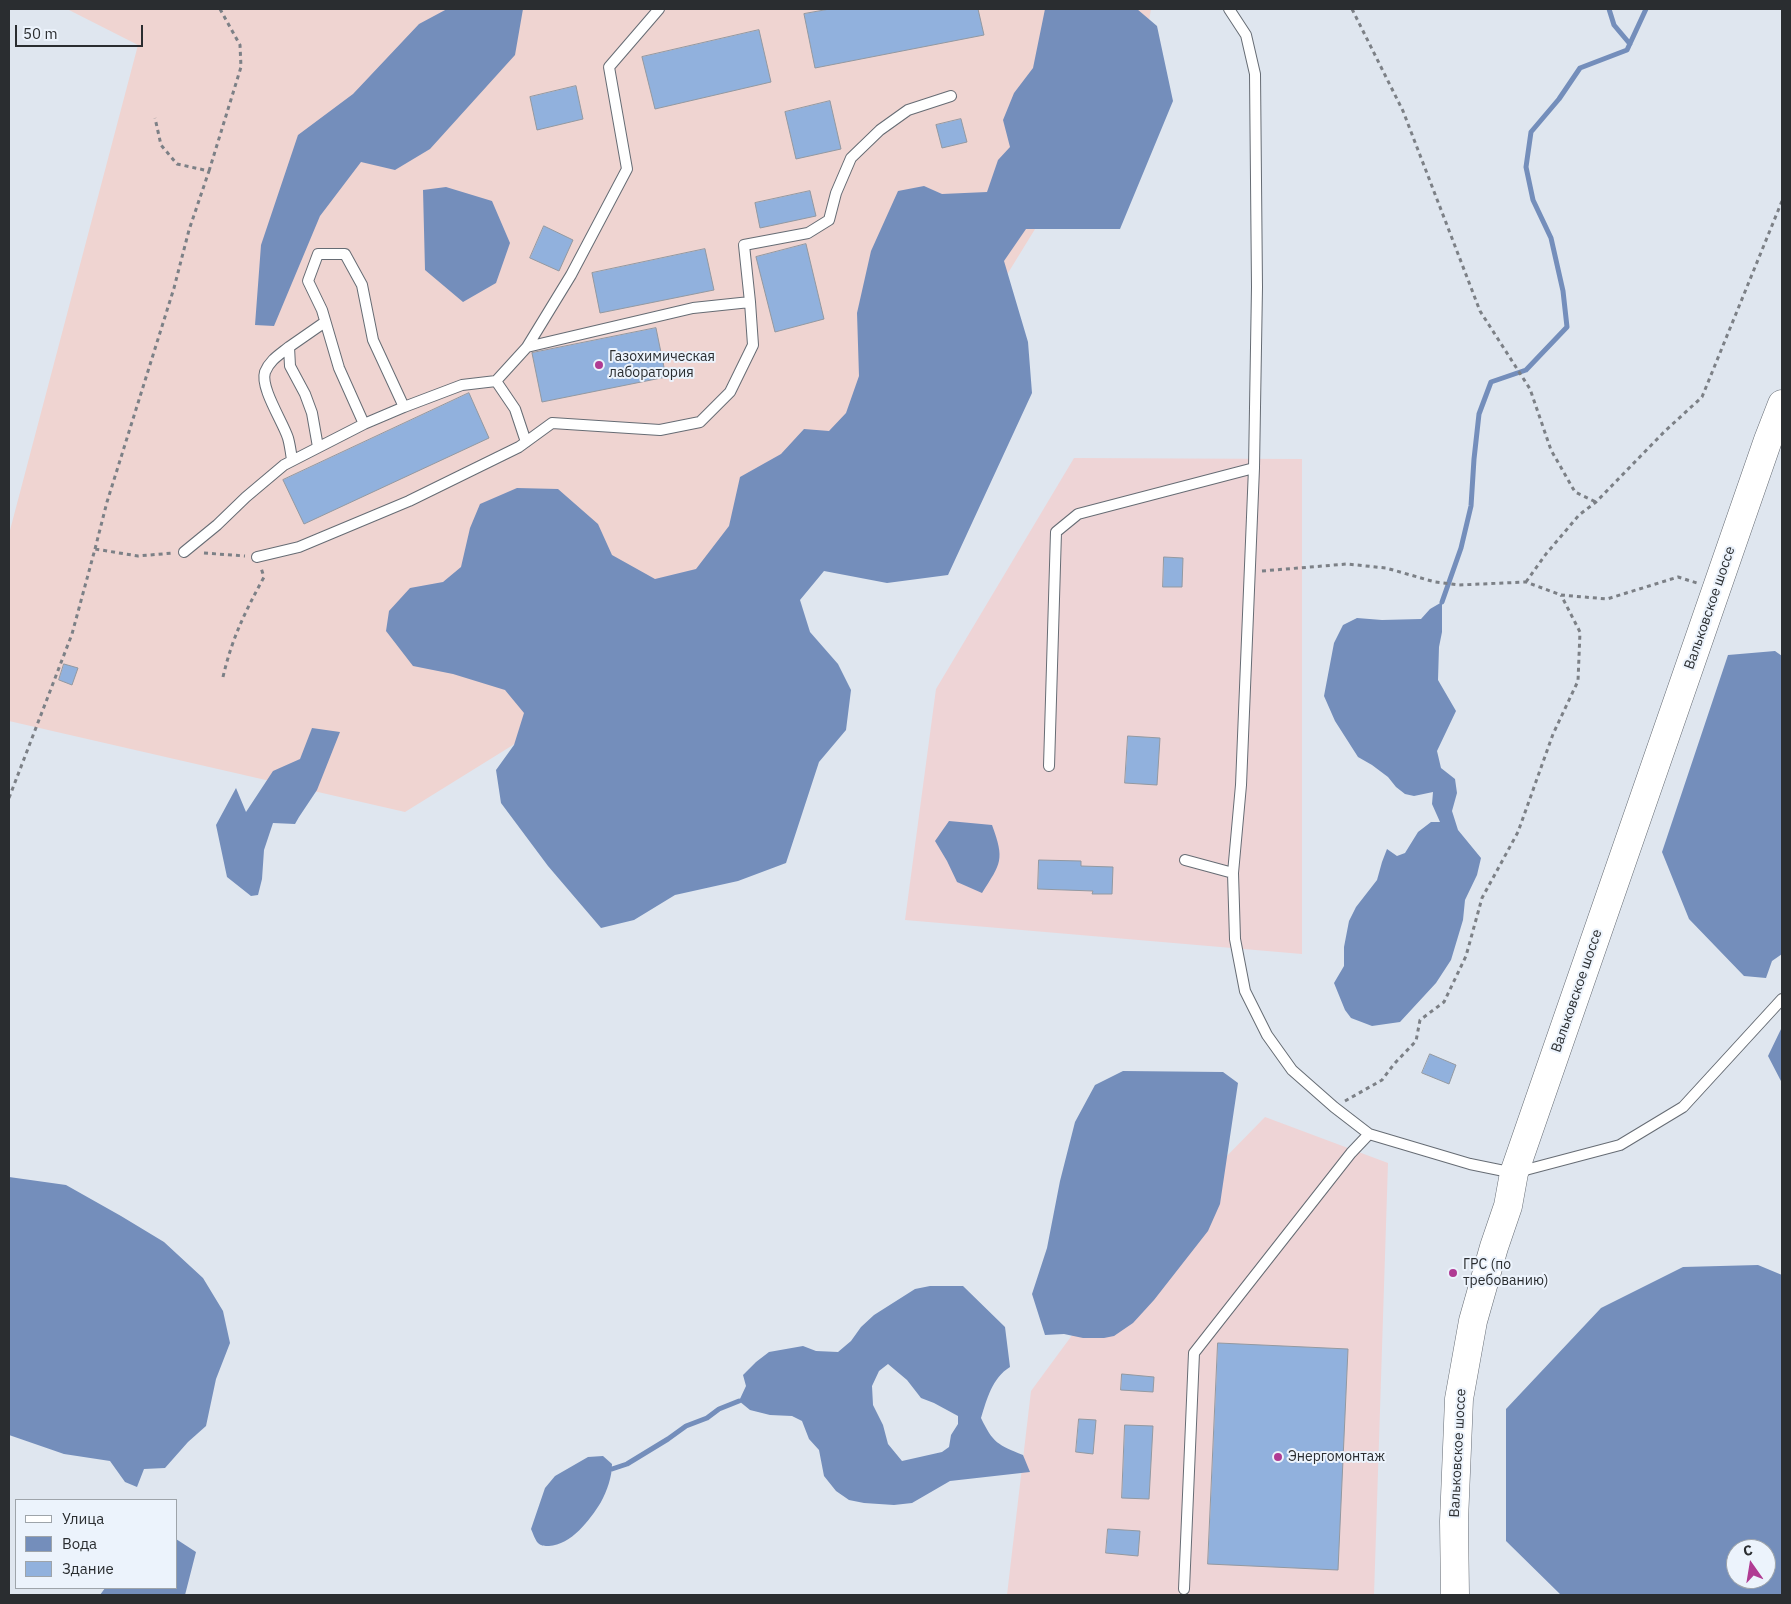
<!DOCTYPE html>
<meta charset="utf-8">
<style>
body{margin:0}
#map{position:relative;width:1791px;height:1604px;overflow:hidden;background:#dfe6ef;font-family:"IBM Plex Sans",sans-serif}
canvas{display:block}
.frame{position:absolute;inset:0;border:10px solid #2a2d30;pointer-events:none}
.legend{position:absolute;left:15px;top:1499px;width:162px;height:90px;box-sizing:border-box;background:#ecf3fc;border:1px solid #9ea4aa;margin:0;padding:6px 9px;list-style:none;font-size:15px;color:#2a2d30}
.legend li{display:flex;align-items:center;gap:10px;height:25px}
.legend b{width:25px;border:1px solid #9ea4aa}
.north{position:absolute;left:1726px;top:1539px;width:50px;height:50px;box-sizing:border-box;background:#ecf3fc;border:1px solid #9ea4aa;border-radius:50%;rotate:347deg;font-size:14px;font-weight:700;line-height:20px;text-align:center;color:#2a2d30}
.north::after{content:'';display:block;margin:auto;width:18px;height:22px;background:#b03b93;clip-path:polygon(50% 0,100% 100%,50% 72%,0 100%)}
.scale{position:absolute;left:15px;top:25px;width:128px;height:22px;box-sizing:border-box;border:2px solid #2a2d30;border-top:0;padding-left:6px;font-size:15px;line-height:18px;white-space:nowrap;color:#2a2d30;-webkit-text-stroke:4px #ecf3fc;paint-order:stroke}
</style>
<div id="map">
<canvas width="1791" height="1604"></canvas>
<div class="frame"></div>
<ul class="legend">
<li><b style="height:6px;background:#fff"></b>Улица</li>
<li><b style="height:14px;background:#748ebb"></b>Вода</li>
<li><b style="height:14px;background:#91b1dd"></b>Здание</li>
</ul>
<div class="north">С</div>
<div class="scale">50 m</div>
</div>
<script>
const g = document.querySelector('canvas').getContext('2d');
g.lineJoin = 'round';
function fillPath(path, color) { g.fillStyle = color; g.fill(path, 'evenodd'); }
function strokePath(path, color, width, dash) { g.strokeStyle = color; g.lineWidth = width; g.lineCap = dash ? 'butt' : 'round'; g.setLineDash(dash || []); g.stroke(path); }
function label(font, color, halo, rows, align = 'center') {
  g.font = font + ' "IBM Plex Sans",sans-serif'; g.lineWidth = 4; g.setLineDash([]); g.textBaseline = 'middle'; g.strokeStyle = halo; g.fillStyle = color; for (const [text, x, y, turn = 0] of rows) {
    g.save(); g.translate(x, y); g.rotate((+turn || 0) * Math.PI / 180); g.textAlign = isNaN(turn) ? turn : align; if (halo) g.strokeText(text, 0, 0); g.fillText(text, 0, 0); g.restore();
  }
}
fillPath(new Path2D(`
 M1074,458L1302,459V954L905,920L936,689Z
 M1265,1117L1388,1163L1374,1595H1007L1031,1391L1134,1251Z`), '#eed4d6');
fillPath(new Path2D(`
 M67,9H1151L1144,52L976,325L866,526L405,812L9,721V534L138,45Z`), '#efd4d1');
fillPath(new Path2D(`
 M447,9H523L515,55L430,149L395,170L361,162L320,216L274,326L255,325L261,245L298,135L353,94L419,24Z
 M1045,9H1137L1157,26L1173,101L1120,229H1026L1004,261L1028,342L1032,393L948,575L887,583L824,571L800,600L810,632L838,664L851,690L846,730L819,762L786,863L738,881L675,895L634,920L601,928L548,866L501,803L496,770L514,745L524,713L505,690L453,674L413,666L386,631L389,611L410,588L443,582L461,567L470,528L480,504L517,488L558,489L598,524L612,555L655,579L696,569L729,526L740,477L781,454L804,429L829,431L846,413L859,376L857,313L871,251L898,191L924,186L942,194L987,192L998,160L1010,147L1003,120L1014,93L1033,68Z
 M446,187L492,201L510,243L496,283L463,302L425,270L423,190Z
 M1442,602V632L1439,647L1438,680L1456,711L1437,751L1441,768L1455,779L1457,793L1452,811L1458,830L1481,858L1477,875L1465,900L1463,920L1451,960L1436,983L1400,1022L1372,1026L1351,1018L1345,1010L1334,983L1344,966V947L1349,921L1356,907L1377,880L1382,862L1387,849L1397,856L1405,853L1418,832L1431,822H1440L1432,804L1433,792L1414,796L1405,794L1396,787L1388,777L1372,765L1358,757L1335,721L1324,696L1334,643L1343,625L1357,618L1382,620L1421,619L1430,609Z
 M1775,651L1782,656V954L1772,961L1766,978L1744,976L1689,919L1662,852L1728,655Z
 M312,728L340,732L317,790L299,817L295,824L273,823L264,850L262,879L258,895L251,896L227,877L216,825L236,788L246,812L273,771L300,759Z
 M949,821L992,825C1005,860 1001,863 982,893L957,882L947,861L935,841Z
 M1782,1027V1083L1768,1056Z
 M1123,1071L1223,1072L1238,1083L1220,1204L1208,1231L1154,1300L1133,1323L1114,1336L1104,1338H1083L1064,1334L1045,1335L1032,1294L1047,1248L1060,1181L1075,1122L1095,1085Z
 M9,1177L66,1185L121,1216L164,1242L203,1278L223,1311L230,1343L216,1379L206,1426L188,1442L165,1468L144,1469L137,1487L125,1482L110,1461L64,1454L9,1435Z
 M1758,1265L1782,1275V1595H1561L1506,1541V1409L1601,1308L1683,1267ZM1736,1549H1766V1579H1736Z
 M930,1286H963L1005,1327L1010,1367C992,1378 987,1399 981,1418C993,1443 998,1445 1023,1455L1030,1472L950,1481L912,1503L894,1505L864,1503L849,1500L836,1491L824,1476L819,1450L809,1439L802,1421L792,1416L770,1415L750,1410L739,1401L746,1386L743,1375L756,1362L769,1352L803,1346L816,1351L838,1352L851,1341L861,1327L874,1315L915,1289ZM888,1364L907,1380L921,1398L934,1403L958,1416V1424L951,1435L949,1447L942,1452L902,1461L888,1444L883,1425L873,1405L872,1386L879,1371Z
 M603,1456L612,1464C612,1477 607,1491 601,1502C590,1520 571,1545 549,1546C545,1546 541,1546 538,1543C535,1540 533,1533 531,1529L545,1488L555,1476L588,1457Z
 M176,1539L196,1552L185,1595H100L105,1588H176Z`), '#748ebb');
strokePath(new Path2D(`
 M1609,9L1614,25L1630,44
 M1442,602L1461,548L1471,506L1474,459L1479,414L1491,382L1526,370L1567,327L1563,291L1551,238L1533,200L1526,167L1531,132L1559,99L1580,68L1627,50L1646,9
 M612,1469L627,1464L668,1439L686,1426L707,1418L719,1409L739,1401`), '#748ebb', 5);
const building = new Path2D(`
 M830,9H978L984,35L815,68L804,14Z
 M759,30L771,82L655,109L642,57Z
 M576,86L583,119L537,130L530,97Z
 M830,101L841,149L796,159L785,112Z
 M961,119L967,142L942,148L936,125Z
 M810,191L816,216L760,228L755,203Z
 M544,226L573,240L559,271L530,258Z
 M806,244L824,319L775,332L756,257Z
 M705,249L714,290L600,313L592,273Z
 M656,328L666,377L542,402L532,353Z
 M469,393L489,438L304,524L283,480Z
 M1164,557L1183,558L1182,587H1163Z
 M64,664L78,668L72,685L59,680Z
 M1128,736L1160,738L1157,785L1125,783Z
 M1039,860L1081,861V866L1113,867L1112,894H1092L1093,891L1038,889Z
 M1430,1054L1456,1065L1449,1084L1422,1073Z
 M1218,1343L1348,1349L1338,1570L1208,1564Z
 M1122,1374L1154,1377L1153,1392L1121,1390Z
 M1079,1419L1096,1420L1093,1454L1076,1452Z
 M1125,1425L1153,1426L1149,1499L1122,1498Z
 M1108,1529L1140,1531L1138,1556L1106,1553Z`);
fillPath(building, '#91b1dd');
strokePath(building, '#9399a1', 1);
const service = new Path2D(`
 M1229,9L1246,35L1255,74L1257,287L1254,468L1241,785L1233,873L1235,939L1245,991L1267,1035L1292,1070L1334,1107L1369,1134L1470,1164L1514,1173L1620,1145L1683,1107L1782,999
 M318,254H345L362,285L373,340L404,407L364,424L339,368L322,310L308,281Z
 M750,302L744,245L808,233L829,220L836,193L851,158L880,130L908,110L951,96
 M289,347C279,355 270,360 265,372C260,388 283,422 288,438C290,445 291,453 292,460
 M496,381L527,347L571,275L627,169L609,67L659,9
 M404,407L462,385L496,381L515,409L526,442
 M318,447L312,413L305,394L290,366L289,347L325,322
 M184,552L217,525L246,497L284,465L364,424
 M257,557L299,547L409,501L519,447L552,423L660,430L700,422L730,392L753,345L750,302L693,308L527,347
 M1049,766L1056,532L1078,514L1254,468
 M1185,860L1233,873
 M1184,1589L1194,1353L1351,1153L1369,1134`);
const secondary = new Path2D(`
 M1455,1595L1454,1521L1459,1399L1473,1321L1494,1247L1508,1206L1514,1173L1768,440L1782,404`);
strokePath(service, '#666c74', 12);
strokePath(secondary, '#666c74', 29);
strokePath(new Path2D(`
 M1352,9L1403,111L1480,311L1530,389L1551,450L1575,492L1596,502
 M209,171L241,67L240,45L220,9
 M95,549L107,502L174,288L189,230L209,171L177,164L161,145L155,118
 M204,553L245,556
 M1262,571L1347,564L1386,568L1435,582L1459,585L1526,582L1561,595L1607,599L1678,577L1697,583
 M1526,582L1546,554L1579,515L1596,502L1664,432L1702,397L1782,201
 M223,677C232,638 245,612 264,577L261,568
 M9,798L72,634L95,549L138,556L173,553
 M1345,1101L1382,1080L1394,1064L1416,1041L1420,1020L1444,1002L1466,956L1482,898L1518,832L1553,734L1578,681L1580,632L1561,595`), '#7c8086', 3, [4, 4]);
strokePath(service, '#fff', 10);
strokePath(secondary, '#fff', 28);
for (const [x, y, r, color] of [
 [599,365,5,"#b03b93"],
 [1453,1273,5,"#b03b93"],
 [1278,1457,5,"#b03b93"]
]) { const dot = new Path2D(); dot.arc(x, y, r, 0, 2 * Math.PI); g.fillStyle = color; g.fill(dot); strokePath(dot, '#ecf3fc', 2); }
label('14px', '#2a2d30', '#ecf3fc', [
 ["Газохимическая",609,357],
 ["лаборатория",609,373],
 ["ГРС (по",1463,1265],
 ["требованию)",1463,1281],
 ["Энергомонтаж",1288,1457]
], 'left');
label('14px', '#2a2d30', '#ecf3fc', [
 ["Вальковское шоссе",1710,608,-71],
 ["Вальковское шоссе",1577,991,-71],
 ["Вальковское шоссе",1458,1453,-87]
]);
</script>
